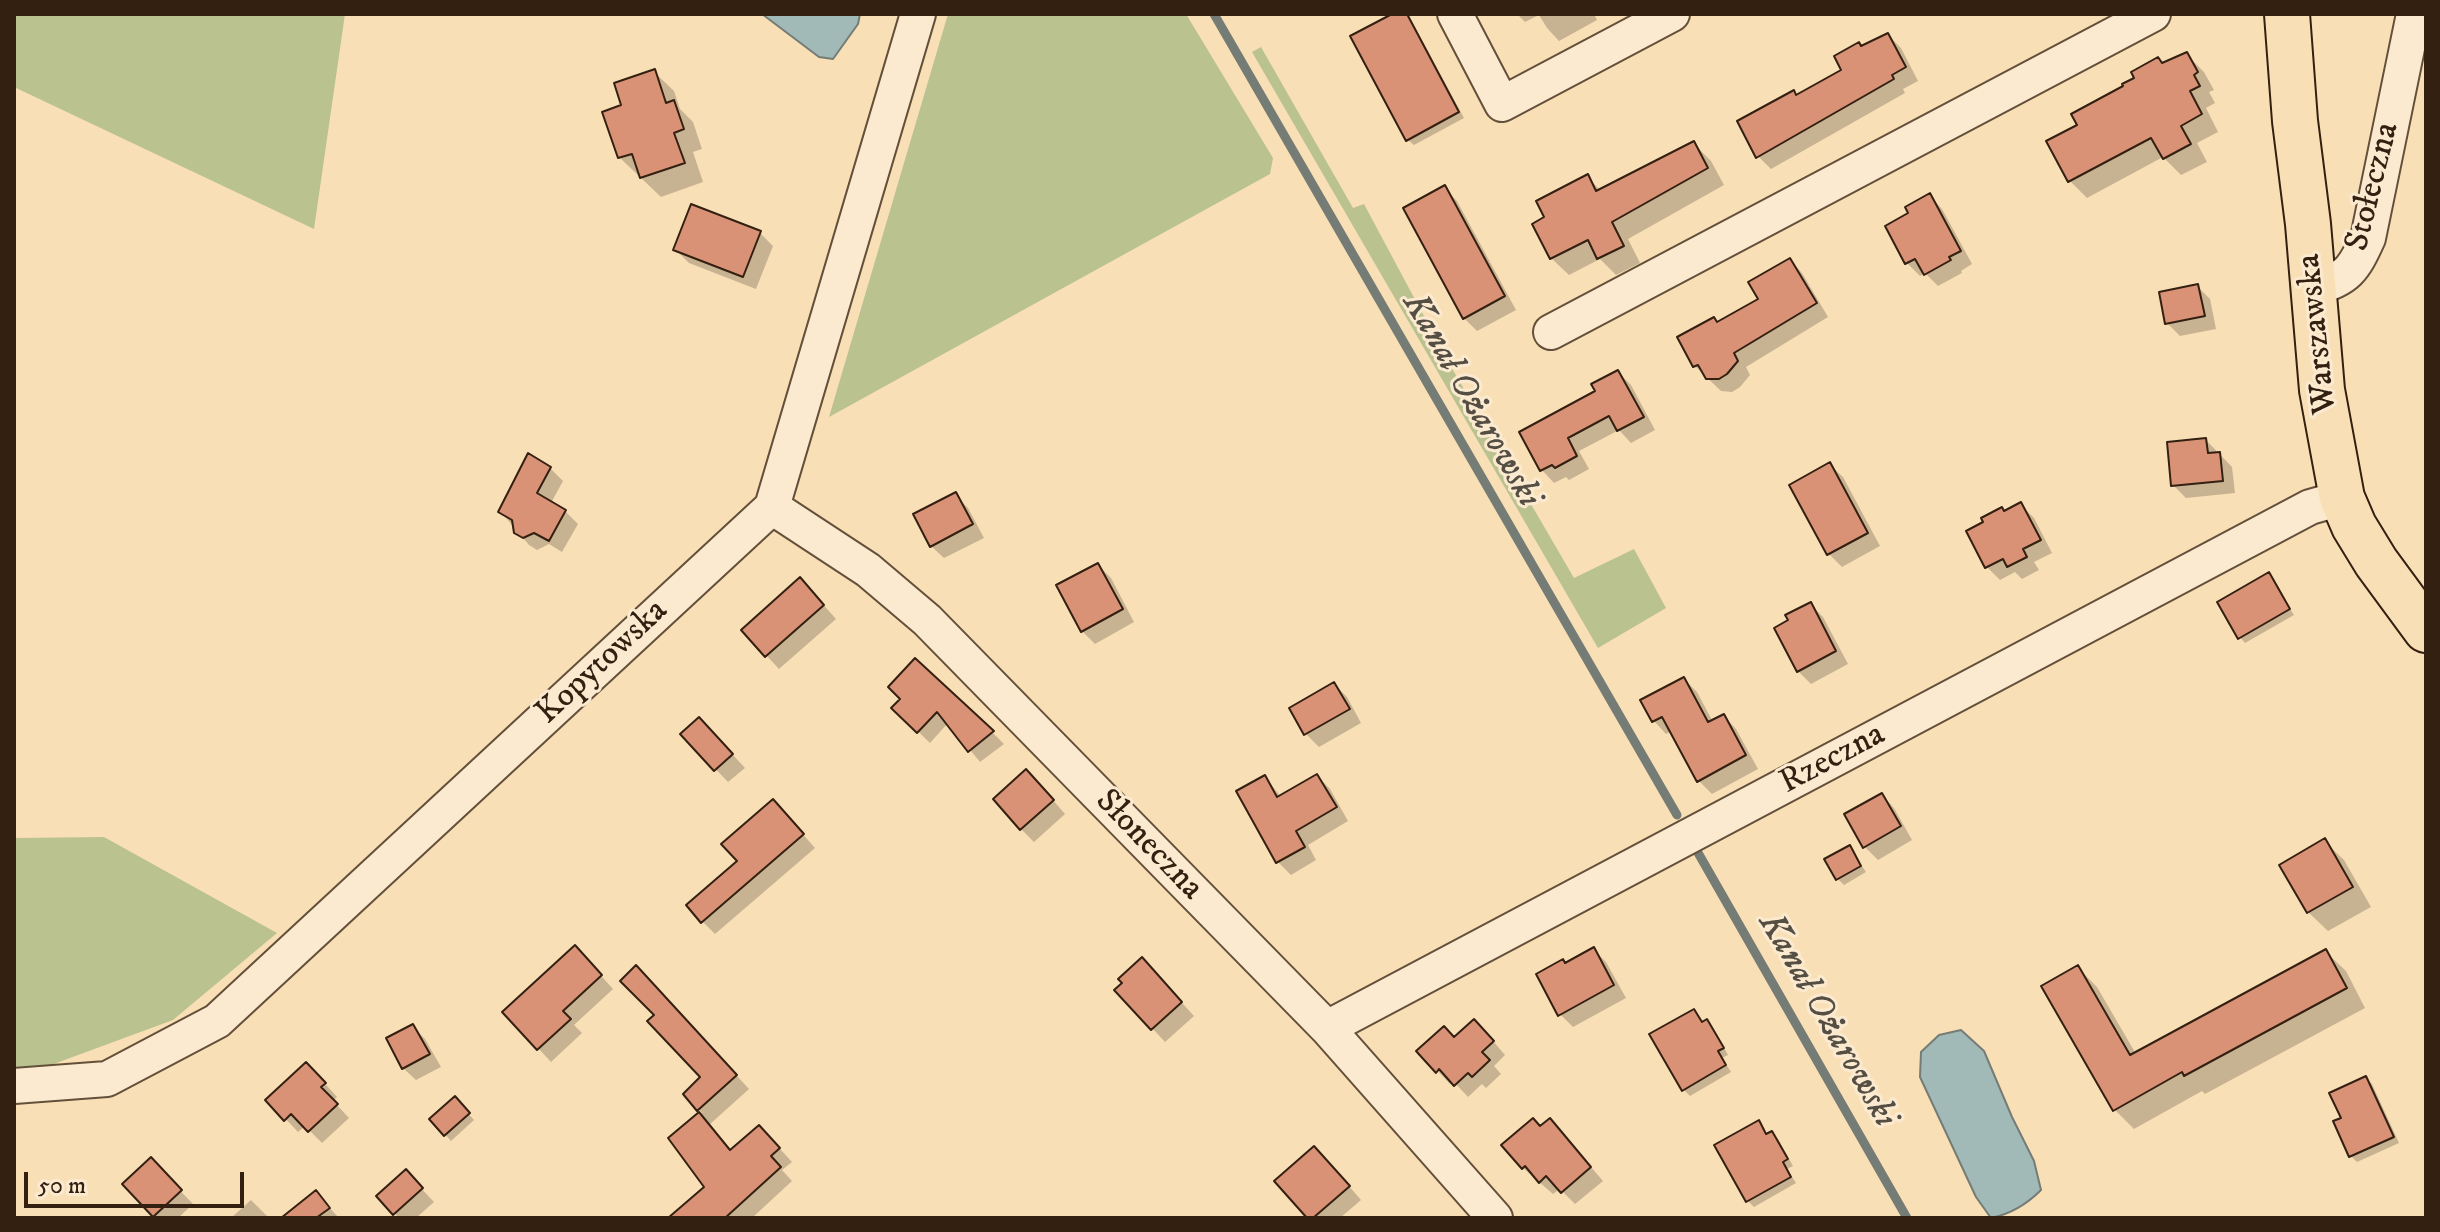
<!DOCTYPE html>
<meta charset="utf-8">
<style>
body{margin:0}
#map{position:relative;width:2440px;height:1232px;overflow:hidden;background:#f9dfb6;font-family:"IM FELL DW Pica",serif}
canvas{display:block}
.frame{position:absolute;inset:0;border:16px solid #332011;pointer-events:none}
.scale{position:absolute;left:24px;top:1172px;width:220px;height:36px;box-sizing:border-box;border:4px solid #332011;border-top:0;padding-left:10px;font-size:24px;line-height:28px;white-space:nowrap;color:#332011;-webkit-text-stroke:6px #fbead0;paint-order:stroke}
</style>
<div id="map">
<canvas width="2440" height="1232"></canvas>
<div class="frame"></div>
<div class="scale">50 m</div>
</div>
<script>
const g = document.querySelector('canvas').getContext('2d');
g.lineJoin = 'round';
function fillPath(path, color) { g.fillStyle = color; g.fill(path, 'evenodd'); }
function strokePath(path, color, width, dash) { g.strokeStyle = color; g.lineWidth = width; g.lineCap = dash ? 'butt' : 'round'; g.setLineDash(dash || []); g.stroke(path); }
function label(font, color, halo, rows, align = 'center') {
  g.font = font + ' "IM FELL DW Pica",serif'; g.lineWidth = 6; g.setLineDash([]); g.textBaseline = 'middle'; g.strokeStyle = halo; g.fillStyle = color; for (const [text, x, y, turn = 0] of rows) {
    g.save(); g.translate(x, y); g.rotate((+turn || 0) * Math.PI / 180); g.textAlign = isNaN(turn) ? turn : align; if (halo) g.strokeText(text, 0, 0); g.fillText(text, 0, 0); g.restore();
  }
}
fillPath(new Path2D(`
 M14,14H345L314,229L14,87Z
 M948,14H1186L1273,158L1270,174L829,417Z
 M1261,47L1353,208L1364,204L1450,365L1574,578L1634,549L1666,608L1598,648L1252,52Z
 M104,837L277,933L173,1020L32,1072L14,1071V838Z`), '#bac290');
const water = new Path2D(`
 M762,14H860L858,24L833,59L819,57Z
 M1961,1030L1984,1051L2012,1117L2034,1161L2041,1190C2026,1205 2011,1214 1991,1218L1976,1197L1920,1077L1921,1052L1939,1035Z`);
fillPath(water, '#a1bab8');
strokePath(water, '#757c75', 2);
fillPath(new Path2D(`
 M1396,14L1409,16L1464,118L1414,145L1408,140Z
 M1517,14H1594L1597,20L1559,41L1547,28L1539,15L1525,22Z
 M1888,35L1901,48L1918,81L1903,89L1905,93L1771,169L1758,156L1798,97L1844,71L1862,48Z
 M2187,55L2204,72L2214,90L2209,92L2215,103L2206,108L2218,132L2197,143L2207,162L2181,175L2163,157L2087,198L2070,181L2079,126L2137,78Z
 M654,72L674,91L680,109L693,122L702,149L693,152L703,182L661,197L619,157L624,106Z
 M1694,144L1711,161L1724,185L1628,239L1640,263L1616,275L1600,259L1569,275L1551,258L1587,177L1601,191Z
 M1444,188L1457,201L1516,310L1477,331L1464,318Z
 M1930,196L1942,209L1972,264L1961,271L1962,273L1938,286L1925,273L1920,276L1907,263L1887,227L1911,214Z
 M760,233L773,246L756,289L689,263L676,250Z
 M1790,260L1802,273L1828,317L1746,367L1750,375L1740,387L1732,392L1721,391L1695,366L1761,300Z
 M2197,286L2210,299L2216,329L2180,336L2167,323Z
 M1618,372L1631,385L1655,430L1631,443L1619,430L1579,451L1589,469L1569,480L1566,477L1554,483L1542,470L1521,433L1598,392Z
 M2206,440L2232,467L2235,493L2186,498L2173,485Z
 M1830,465L1843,477L1880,546L1842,567L1829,554Z
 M550,468L563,481L551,503L565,511L578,524L562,552L549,544L537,550L529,545L500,511Z
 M955,495L968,508L984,538L944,558L931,546Z
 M2021,505L2034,518L2052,553L2034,562L2039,570L2022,579L2015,572L2000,580L1987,567L2005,513Z
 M1098,565L1111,578L1134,622L1095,644L1082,631Z
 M2268,575L2294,615L2245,643L2240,637Z
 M812,592L836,619L779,669L743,630Z
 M1810,604L1823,617L1848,664L1811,684L1798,671Z
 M915,661L993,733L1004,744L980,762L948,723L930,743L894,708L902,699Z
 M1684,679L1697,692L1713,722L1724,716L1736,729L1758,769L1712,794L1699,781L1672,731L1666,734L1654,721Z
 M1334,684L1347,697L1361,723L1319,747L1306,734Z
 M712,732L745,768L728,782L683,735Z
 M1317,776L1330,789L1348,821L1308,845L1316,860L1291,875L1278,862L1265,777L1281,797Z
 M1039,784L1065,814L1034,842L1021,829Z
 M1882,795L1894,808L1912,840L1878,860L1865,847Z
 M786,815L815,848L715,934L702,921L740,861Z
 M2324,841L2344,860L2371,907L2328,931L2308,912Z
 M1849,847L1866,872L1844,885L1838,879Z
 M1594,950L1606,962L1626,998L1573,1027L1560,1014L1566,965Z
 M2326,952L2346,971L2365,1008L2205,1094L2202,1091L2134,1129L2115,1110L2078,968L2097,987L2136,1054Z
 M587,960L613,989L574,1025L582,1033L551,1062L505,1012Z
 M1155,973L1194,1016L1165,1042L1117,990Z
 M649,980L749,1089L709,1125L732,1152L772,1140L792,1162L782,1170L792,1181L752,1218H693L707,1187L671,1139L702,1113L686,1094L703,1077L657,1015Z
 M1693,1011L1703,1024L1707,1022L1713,1028L1728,1055L1722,1058L1731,1072L1690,1096L1684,1090Z
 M412,1026L425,1039L441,1067L416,1080L403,1068Z
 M1487,1034L1505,1055L1494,1066L1501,1074L1486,1088L1482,1084L1468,1097L1453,1081L1450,1084L1419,1051L1454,1039Z
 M319,1077L337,1097L333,1101L349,1118L322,1143L305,1126L298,1132L268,1100Z
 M2366,1078L2372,1084L2399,1143L2357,1162L2351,1156L2344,1119Z
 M455,1099L474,1120L451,1141L432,1119Z
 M1758,1122L1768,1135L1772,1133L1778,1139L1793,1166L1787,1169L1796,1183L1754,1207L1748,1201Z
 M1540,1129L1562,1133L1603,1181L1575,1204L1560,1189L1553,1194L1523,1168Z
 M1327,1161L1361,1200L1340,1218H1309Z
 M406,1172L434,1202L416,1218H399L379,1196Z
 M163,1173L193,1204L178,1218H158L125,1184Z
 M316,1193L339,1218H284Z
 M251,1200L269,1218H231Z`), '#0003');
strokePath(new Path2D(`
 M1214,14L1677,815
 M1697,851L1907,1218`), '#757c75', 9);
const building = new Path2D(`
 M1392,14H1407L1459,112L1406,141L1350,36Z
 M1888,33L1906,67L1892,75L1894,79L1756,158L1737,121L1794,90L1796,95L1841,70L1834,56L1859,42L1861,46Z
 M2187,52L2198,72L2194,75L2200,86L2190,91L2202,114L2181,126L2191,144L2163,159L2151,138L2068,182L2046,141L2077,125L2071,114L2123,86L2122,84L2134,78L2131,72L2158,57L2162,63Z
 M655,69L666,103L674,100L684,129L674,133L685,163L640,178L632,154L618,158L602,112L621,105L614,83Z
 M1694,141L1708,168L1612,222L1624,246L1597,259L1588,240L1550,259L1532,224L1544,217L1536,201L1588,174L1596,191Z
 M1445,185L1505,296L1463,319L1403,208Z
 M1930,193L1961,251L1949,257L1951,260L1924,275L1915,259L1905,264L1885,226L1908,213L1905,207Z
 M691,204L761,231L743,277L673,250Z
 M1790,258L1817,303L1734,353L1738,361L1727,374L1719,379H1706L1698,365L1693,367L1677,337L1714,317L1717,322L1758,299L1748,282Z
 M2198,284L2205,316L2165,324L2159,292Z
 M1618,370L1644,417L1617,431L1609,416L1568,438L1577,456L1555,468L1552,465L1540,471L1519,432L1595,391L1591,384Z
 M2206,438L2208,453L2220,452L2223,481L2171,486L2167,442Z
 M528,453L551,467L537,493L566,510L549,541L534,533L523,538L514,533L512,520L498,512Z
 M1830,462L1868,533L1827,555L1789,485Z
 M956,492L973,524L930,547L913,514Z
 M2021,502L2041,540L2023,549L2027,557L2007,567L2003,559L1985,568L1966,531L1983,522L1981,518L2002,507L2004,511Z
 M1098,563L1123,609L1081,632L1056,585Z
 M2269,572L2290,609L2238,639L2217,602Z
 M800,577L824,605L765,657L741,630Z
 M1811,602L1836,651L1797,672L1774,628L1788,620L1785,615Z
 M915,658L994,731L968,752L937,712L917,733L891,708L900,699L888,687Z
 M1684,677L1708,722L1724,714L1746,755L1697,782L1662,717L1652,722L1640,700Z
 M1334,682L1350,709L1304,735L1289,708Z
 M699,717L733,754L714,771L680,734Z
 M1026,769L1054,800L1020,830L993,799Z
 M1317,774L1337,807L1296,831L1305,847L1276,863L1236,791L1265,775L1277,797Z
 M1882,793L1901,826L1863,848L1844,814Z
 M773,799L804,834L701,923L686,905L737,861L721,844Z
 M2325,838L2353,887L2307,913L2279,865Z
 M1850,845L1861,866L1836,880L1824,859Z
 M575,945L602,975L563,1011L571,1019L537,1050L502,1012Z
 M1594,947L1614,985L1558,1016L1536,974L1563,959L1565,963Z
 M2326,949L2347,988L2184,1076L2182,1072L2113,1111L2041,986L2078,965L2130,1055Z
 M1142,957L1182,1002L1151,1030L1114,990L1122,983L1118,979Z
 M636,965L737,1075L697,1111L683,1094L700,1077L647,1021L654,1015L620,981Z
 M1694,1009L1702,1022L1707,1019L1724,1048L1718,1051L1726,1065L1682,1091L1649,1034Z
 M1474,1019L1494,1041L1482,1052L1490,1060L1472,1077L1468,1073L1454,1086L1439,1069L1436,1073L1416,1051L1444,1026L1454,1037Z
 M413,1024L430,1054L402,1069L386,1038Z
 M306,1062L326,1083L321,1087L338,1104L308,1132L291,1114L284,1121L265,1100Z
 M2366,1076L2394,1137L2349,1157L2333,1121L2341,1118L2329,1093Z
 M455,1096L470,1113L444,1136L429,1119Z
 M699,1112L730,1150L759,1125L780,1148L771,1156L781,1167L725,1218H668L704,1187L668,1138Z
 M1533,1118L1540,1126L1550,1118L1591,1167L1561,1193L1546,1176L1539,1183L1525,1166L1522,1169L1501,1145Z
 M1759,1120L1766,1134L1772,1131L1788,1159L1783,1162L1791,1177L1746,1202L1714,1145Z
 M1314,1146L1350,1186L1313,1218H1307L1274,1181Z
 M151,1157L182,1190L153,1217L122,1184Z
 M406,1169L423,1188L393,1215L376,1196Z
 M316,1190L330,1208L316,1218H281Z`);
fillPath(building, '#da9277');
strokePath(building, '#332011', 2);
const minor = new Path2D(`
 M1455,14L1502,104L1672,14
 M2313,288C2347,280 2354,269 2368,238L2414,14
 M1551,332L2153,14
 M772,507L868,570L927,620L1327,1028L1495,1218
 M1327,1028L2310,507L2342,498
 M14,1086L107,1079L217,1021L772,507L918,14`);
const major = new Path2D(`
 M2287,14L2295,121L2308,224L2322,390L2342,498L2354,526L2376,562L2426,630`);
strokePath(minor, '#64503a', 38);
strokePath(major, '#332011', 48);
strokePath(minor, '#fbead0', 34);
strokePath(major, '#f9dfb6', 44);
label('34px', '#332011', '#fbead0', [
 ["Stołeczna",2374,187,-76],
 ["Warszawska",2319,334,-96],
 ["Kopytowska",603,663,-43],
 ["Rzeczna",1833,760,-28],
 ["Słoneczna",1148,846,46]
]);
label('italic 36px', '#544e43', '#fbead0', [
 ["Kanał Ożarowski",1470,401,60],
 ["Kanał Ożarowski",1826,1021,60]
]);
</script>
